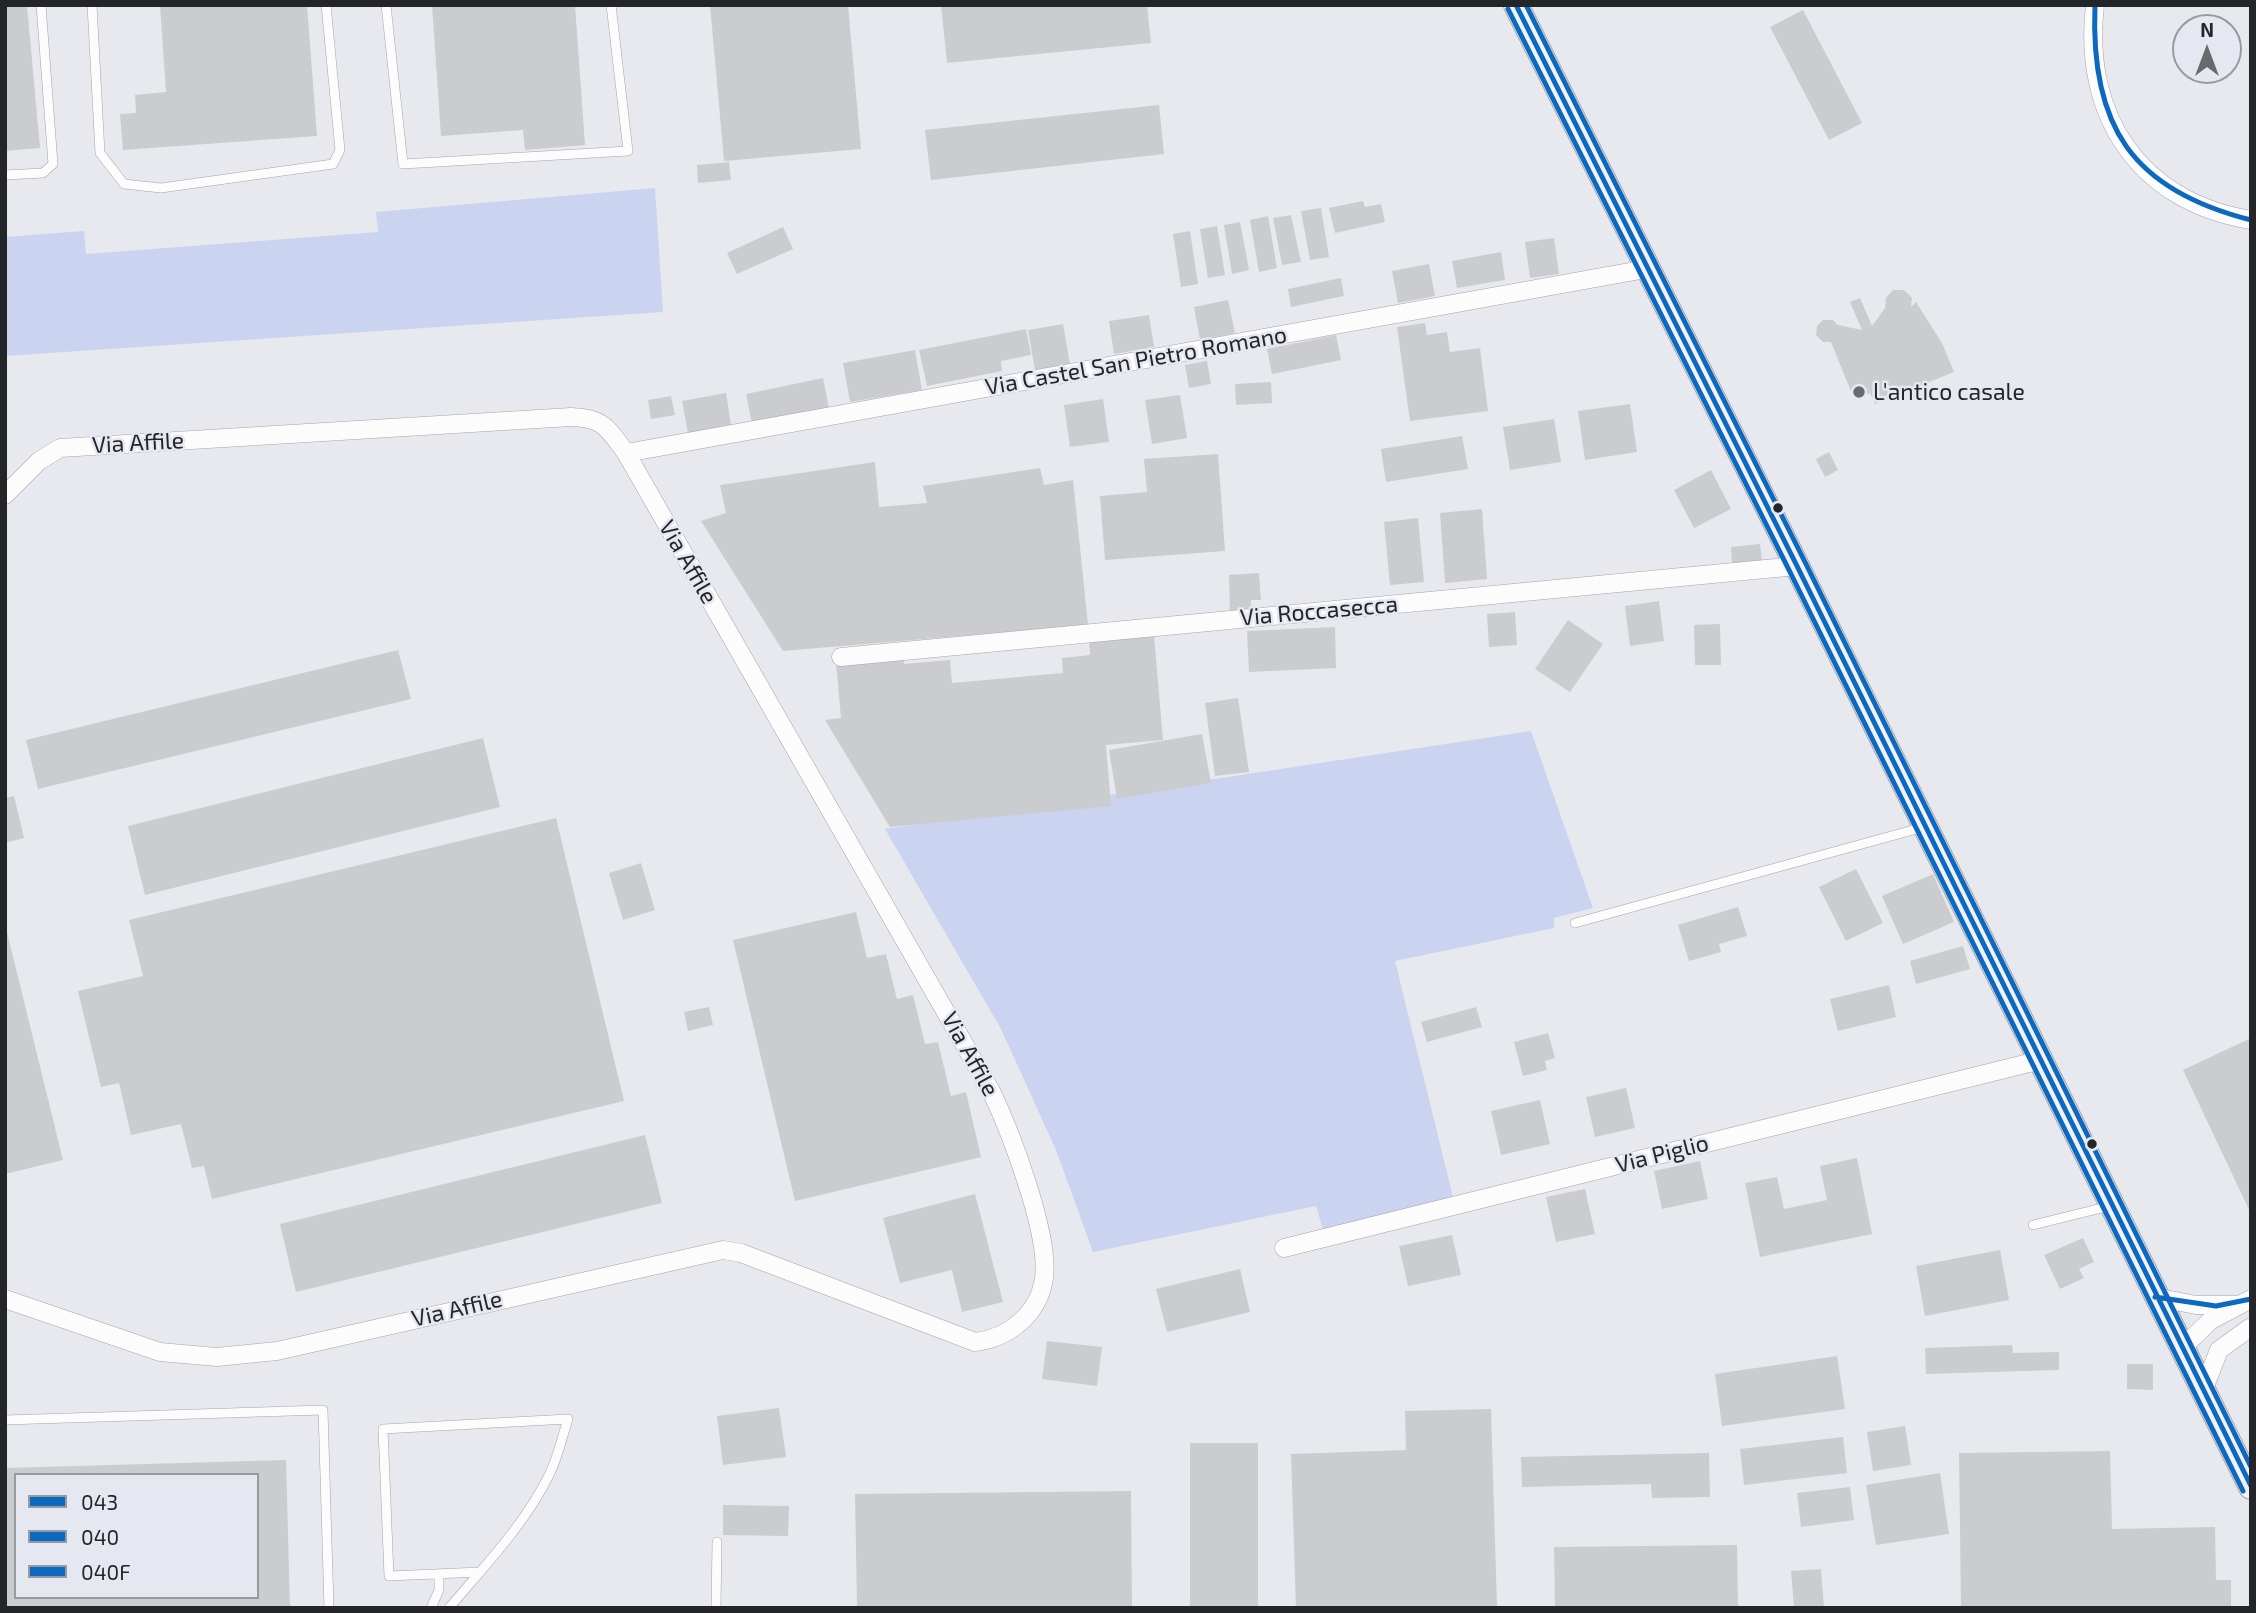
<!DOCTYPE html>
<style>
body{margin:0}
#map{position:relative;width:2256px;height:1613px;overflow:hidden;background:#e8e9ee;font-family:"Exo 2",sans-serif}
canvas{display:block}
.frame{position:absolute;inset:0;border:7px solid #242528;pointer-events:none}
.legend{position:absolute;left:14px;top:1473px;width:245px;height:126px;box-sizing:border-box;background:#e5e8f1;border:2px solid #989aa1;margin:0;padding:9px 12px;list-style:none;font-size:21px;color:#242528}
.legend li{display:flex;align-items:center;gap:14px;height:35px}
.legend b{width:35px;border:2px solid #989aa1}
.north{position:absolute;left:2172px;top:14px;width:70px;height:70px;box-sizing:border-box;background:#e5e8f1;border:2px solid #989aa1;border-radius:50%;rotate:0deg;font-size:19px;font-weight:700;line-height:28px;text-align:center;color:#242528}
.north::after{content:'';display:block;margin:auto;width:24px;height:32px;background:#696a6d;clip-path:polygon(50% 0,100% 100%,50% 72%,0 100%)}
</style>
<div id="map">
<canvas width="2256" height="1613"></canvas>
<div class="frame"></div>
<ul class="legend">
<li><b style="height:9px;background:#0c69bf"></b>043</li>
<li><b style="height:9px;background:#0c69bf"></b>040</li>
<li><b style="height:9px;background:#0c69bf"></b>040F</li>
</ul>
<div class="north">N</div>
</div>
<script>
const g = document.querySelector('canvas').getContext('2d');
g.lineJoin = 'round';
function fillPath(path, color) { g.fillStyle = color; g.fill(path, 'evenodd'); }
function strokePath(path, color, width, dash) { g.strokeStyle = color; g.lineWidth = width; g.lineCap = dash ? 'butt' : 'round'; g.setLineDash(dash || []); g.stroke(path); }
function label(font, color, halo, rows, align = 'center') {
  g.font = font + ' "Exo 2",sans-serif'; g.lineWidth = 5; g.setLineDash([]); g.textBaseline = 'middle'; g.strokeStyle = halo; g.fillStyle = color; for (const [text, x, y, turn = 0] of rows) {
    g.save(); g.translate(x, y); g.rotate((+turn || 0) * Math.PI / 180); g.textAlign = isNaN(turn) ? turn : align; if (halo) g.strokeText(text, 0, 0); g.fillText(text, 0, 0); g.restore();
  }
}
fillPath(new Path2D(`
 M655,188L663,312L5,356V237L84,231L86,254L378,232L376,212Z
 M1531,731L1593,908L1554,918V928L1395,961L1455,1205L1325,1236L1316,1206L1093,1252L1056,1150L1001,1029L885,829Z`), '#cad4f1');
fillPath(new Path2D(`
 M5,5H27L40,148L5,151Z
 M160,5H307L317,136L123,150L120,114L136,113L135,95L166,92Z
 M432,5H575L585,145L525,150L523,130L441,136Z
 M710,5H848L861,149L724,161Z
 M941,5H1147L1151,43L947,63Z
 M1803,10L1862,123L1829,140L1770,27Z
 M1159,105L1164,154L931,180L925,130Z
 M729,162L731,180L698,183L697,165Z
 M1363,201L1365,207L1381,204L1385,222L1335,233L1329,208Z
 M1321,208L1329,257L1310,260L1301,211Z
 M1291,215L1301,262L1282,265L1273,218Z
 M1268,216L1277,268L1259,272L1250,220Z
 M1240,222L1249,270L1232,274L1224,225Z
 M1217,226L1225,275L1208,278L1200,229Z
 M783,227L793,249L737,274L727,253Z
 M1190,231L1198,284L1181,287L1173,234Z
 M1554,238L1559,274L1530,278L1525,242Z
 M1501,252L1505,280L1457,288L1452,261Z
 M1429,264L1435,296L1398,303L1392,271Z
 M1341,278L1344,296L1291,307L1288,289Z
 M1893,290H1904L1912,298L1911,307L1916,302L1942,343L1954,372L1875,404L1870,393L1854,399L1831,342H1823L1816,335L1817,326L1823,320H1833L1838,325L1862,330L1850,302L1860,298L1872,326L1885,308L1886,298Z
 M1228,300L1235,333L1200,340L1194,307Z
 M1149,315L1154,347L1114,354L1109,321Z
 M1425,323L1427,335L1447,332L1450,352L1480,348L1488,411L1410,421L1397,327Z
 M1063,324L1070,364L1035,370L1028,330Z
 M1026,329L1031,355L1001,361L1002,371L927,386L919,350Z
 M1336,335L1341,360L1272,374L1267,349Z
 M915,350L922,390L850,402L843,363Z
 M1207,361L1211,384L1189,388L1185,365Z
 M823,378L829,408L752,424L746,394Z
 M1271,382L1272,403L1236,405L1235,384Z
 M726,393L731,425L688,433L682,401Z
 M1180,395L1187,438L1152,444L1145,400Z
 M671,396L675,415L651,419L648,400Z
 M1103,399L1109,442L1070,447L1064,405Z
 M1630,404L1637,452L1585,460L1578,411Z
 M1554,419L1561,462L1510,470L1503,427Z
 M1462,436L1468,469L1386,482L1381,449Z
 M1829,452L1838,470L1825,477L1816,459Z
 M1218,454L1225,551L1105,560L1100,496L1147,492L1144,459Z
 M875,462L879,507L927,503L923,486L1040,468L1044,485L1073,480L1088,625L783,651L701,521L726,513L720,485Z
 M1711,470L1731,509L1694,528L1674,490Z
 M1482,509L1487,579L1445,583L1440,513Z
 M1418,518L1424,582L1390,585L1384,522Z
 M1760,544L1762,561L1732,564L1731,547Z
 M1259,573L1261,600H1251V613L1230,614L1229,575Z
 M1659,601L1664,641L1630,646L1625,606Z
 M1515,612L1517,645L1489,647L1487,614Z
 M1568,620L1603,644L1570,692L1535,669Z
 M1720,624L1721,665H1695L1694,625Z
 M1335,627L1336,668L1249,672L1247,631Z
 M1154,635L1163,740L1106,745L1111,806L890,827L825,720L841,718L836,662L903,656L904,664L950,660L952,683L1063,673L1062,658L1090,655L1089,641Z
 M398,650L411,699L38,789L26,740Z
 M1238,698L1249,772L1215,776L1205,703Z
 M1202,734L1211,783L1117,799L1109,750Z
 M483,738L500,807L145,895L128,826Z
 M14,796L24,838L5,843V798Z
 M556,818L624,1101L212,1199L204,1166L192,1168L181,1124L131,1135L119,1083L101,1087L78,991L143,976L129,920Z
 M641,863L655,910L623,920L609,873Z
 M1856,869L1883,923L1846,941L1819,887Z
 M1933,874L1954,922L1903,944L1882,896Z
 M1738,907L1747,936L1719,944L1721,952L1689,961L1678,925Z
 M856,912L867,958L886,954L897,999L913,995L925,1044L938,1042L951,1096L966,1092L981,1157L795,1201L733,940Z
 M5,924L63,1160L5,1174Z
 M1963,946L1970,969L1916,984L1910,961Z
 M1889,985L1896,1017L1838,1031L1830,999Z
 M709,1007L713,1025L688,1031L684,1012Z
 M1476,1007L1482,1027L1427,1042L1421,1022Z
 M1548,1033L1555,1058L1545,1061L1547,1070L1523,1076L1514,1042Z
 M2251,1038V1214L2183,1070Z
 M1626,1088L1635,1128L1595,1137L1586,1097Z
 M1540,1100L1550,1144L1501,1155L1491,1111Z
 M645,1135L662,1203L296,1292L280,1224Z
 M1857,1158L1872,1234L1760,1257L1745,1183L1777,1177L1784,1209L1827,1200L1820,1166Z
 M1700,1161L1708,1199L1662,1209L1654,1171Z
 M1585,1189L1595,1234L1556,1242L1546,1197Z
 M975,1194L1003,1302L962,1312L952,1270L900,1283L883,1218Z
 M1452,1235L1461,1275L1408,1286L1399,1246Z
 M2083,1238L2094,1262L2079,1269L2084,1278L2060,1289L2044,1255Z
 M2000,1250L2009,1300L1925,1316L1916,1266Z
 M1240,1269L1250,1312L1167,1332L1156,1289Z
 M1047,1341L1102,1347L1097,1386L1042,1379Z
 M2012,1345L2013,1353L2059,1352V1370L1926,1374L1925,1348Z
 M1837,1356L1845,1409L1722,1426L1715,1374Z
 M2127,1364H2153V1390L2127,1389Z
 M779,1408L786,1457L723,1465L717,1416Z
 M1491,1409L1497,1608H1296L1291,1454L1406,1450L1405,1411Z
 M1905,1426L1911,1465L1873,1471L1867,1432Z
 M1843,1437L1847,1473L1744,1485L1740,1449Z
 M1190,1443H1258V1608H1190Z
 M2110,1451L2112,1529L2215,1527L2216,1580H2231V1608H1961L1959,1453Z
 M1709,1453L1710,1497L1652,1498L1651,1484L1522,1487L1521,1457Z
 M286,1460L290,1608H5V1468ZM16,1475H257V1597H16Z
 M1940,1473L1949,1534L1876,1545L1866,1485Z
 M1850,1487L1854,1520L1801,1527L1797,1493Z
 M1131,1491L1132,1608H857L855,1494Z
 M723,1505L789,1506L788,1536L723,1535Z
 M1737,1545L1738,1608H1555L1554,1547Z
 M1821,1569L1824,1608H1794L1791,1571Z`), '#cbccd0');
const lane = new Path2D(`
 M92,5L100,153L124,184L161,188L333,164L340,150L326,5
 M386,5L403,164L628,151L611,5
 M5,175L43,173L53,164L41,5
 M1575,923L1924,827
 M2033,1225L2110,1206
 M5,1420L323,1410L329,1608
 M431,1608L439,1590V1575
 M449,1608C483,1568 526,1523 549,1475C558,1458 562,1437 568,1419L383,1429L389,1576L480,1572
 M716,1608L717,1542`);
const street = new Path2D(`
 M2095,5C2082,115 2139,202 2251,220
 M626,453L1646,269
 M5,495L39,461L60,448L571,417C604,418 607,428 626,453L992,1093C1011,1133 1050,1235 1044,1278C1039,1314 1009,1338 975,1342L741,1253L723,1250L277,1351L217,1357L160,1352L5,1299
 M841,657L1797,566
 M1284,1248L2041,1060
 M2155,1297L2196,1305H2236
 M2181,1349L2211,1320L2251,1299
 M2203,1391L2219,1350L2251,1327`);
const secondary = new Path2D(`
 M1516,5L1797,566L2251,1487`);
strokePath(lane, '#a3a4a8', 10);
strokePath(street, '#a3a4a8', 19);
strokePath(secondary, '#a3a4a8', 26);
strokePath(lane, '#fcfcfc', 9);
strokePath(street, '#fcfcfc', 18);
strokePath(secondary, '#f0f2f5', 24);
strokePath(new Path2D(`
 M1516,5L1797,566L2251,1486
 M2095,5C2090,126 2132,190 2251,220
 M2155,1297L2216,1306L2251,1299`), '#0c69bf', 5);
strokePath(new Path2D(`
 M1508,9L1789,570L2243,1491`), '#0c69bf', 5);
strokePath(new Path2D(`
 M1526,5L1805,562L2251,1467`), '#0c69bf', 5);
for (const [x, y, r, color] of [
 [1859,392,7,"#696a6d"],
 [1778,508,6,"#242528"],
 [2092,1144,6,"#242528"]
]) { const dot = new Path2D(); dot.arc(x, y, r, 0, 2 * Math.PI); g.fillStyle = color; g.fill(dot); strokePath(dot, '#e5e8f1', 2.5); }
label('23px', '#242528', '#e5e8f1', [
 ["Via Castel San Pietro Romano",1136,361,-10],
 ["Via Affile",138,443,-3],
 ["Via Affile",688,562,60],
 ["Via Roccasecca",1319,611,-5],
 ["Via Affile",970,1054,61],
 ["Via Piglio",1662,1154,-14],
 ["Via Affile",457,1309,-13]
]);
label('23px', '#242528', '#e5e8f1', [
 ["L'antico casale",1873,392]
], 'left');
</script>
